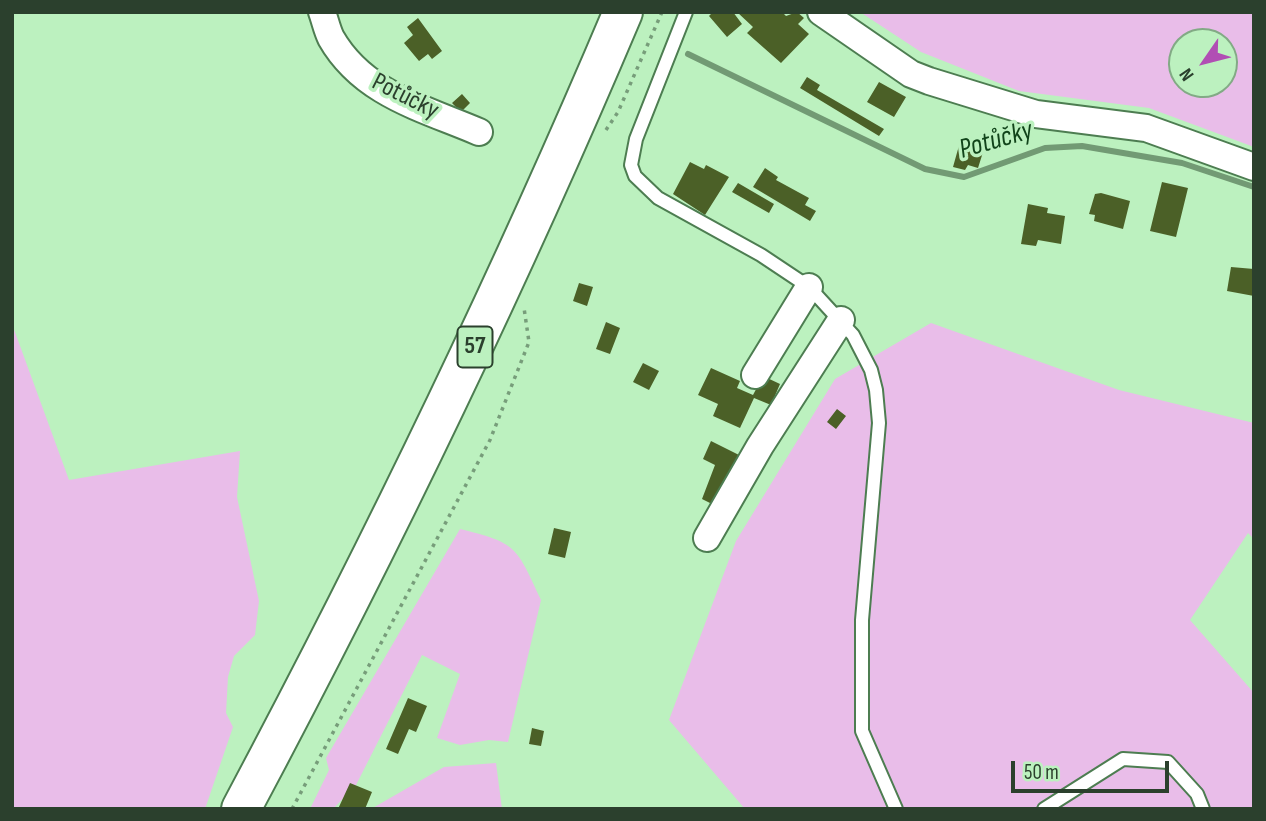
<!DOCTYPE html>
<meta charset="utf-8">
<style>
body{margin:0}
#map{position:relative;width:1266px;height:821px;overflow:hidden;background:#bcf1bf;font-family:"Sofia Sans Condensed",sans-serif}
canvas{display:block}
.frame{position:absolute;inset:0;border:14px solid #2b402d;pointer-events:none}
.north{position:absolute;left:1168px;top:28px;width:70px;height:70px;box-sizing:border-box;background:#bcf1bf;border:2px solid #82aa85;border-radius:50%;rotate:235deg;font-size:19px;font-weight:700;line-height:28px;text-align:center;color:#2b402d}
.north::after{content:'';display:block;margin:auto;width:24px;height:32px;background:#b14eb4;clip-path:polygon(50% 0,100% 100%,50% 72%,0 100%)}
.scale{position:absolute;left:1011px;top:761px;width:158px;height:32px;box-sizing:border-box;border:4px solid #2b402d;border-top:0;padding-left:9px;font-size:21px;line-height:24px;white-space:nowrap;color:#2b402d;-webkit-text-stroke:5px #bcf1bf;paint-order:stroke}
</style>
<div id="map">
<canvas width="1266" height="821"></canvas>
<div class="frame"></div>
<div class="north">N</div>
<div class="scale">50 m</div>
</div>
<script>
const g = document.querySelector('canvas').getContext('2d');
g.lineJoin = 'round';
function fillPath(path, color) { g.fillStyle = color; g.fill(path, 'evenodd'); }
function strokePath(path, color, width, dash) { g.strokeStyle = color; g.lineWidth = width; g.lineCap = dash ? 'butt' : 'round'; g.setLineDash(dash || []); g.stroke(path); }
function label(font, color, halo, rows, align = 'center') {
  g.font = font + ' "Sofia Sans Condensed",sans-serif'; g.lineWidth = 7; g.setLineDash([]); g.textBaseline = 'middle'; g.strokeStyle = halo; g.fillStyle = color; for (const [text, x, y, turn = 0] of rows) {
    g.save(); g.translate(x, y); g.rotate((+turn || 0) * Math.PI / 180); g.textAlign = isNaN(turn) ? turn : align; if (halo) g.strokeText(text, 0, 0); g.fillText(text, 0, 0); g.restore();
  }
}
fillPath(new Path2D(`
 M860,12H1254V147L1149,108L1019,91L921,52ZM1224,42V84H1182V42Z
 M931,323L1119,390L1254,423V539L1248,533L1190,620L1254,693V809H745L669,720L736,541L835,379Z
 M12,324L69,480L240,451L237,497L259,601L255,635L234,656L228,677L226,713L233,727L205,809H12Z
 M460,529C517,543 516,546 541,600L508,742L489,740L460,745L437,738L460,674L422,655L356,785L333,809H310L329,770L326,758Z
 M496,763L502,809H371L444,767Z`), '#e9bde9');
strokePath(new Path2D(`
 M688,54L925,169L964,177L1045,148L1082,146L1182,163L1254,187`), '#729a74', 6);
fillPath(new Path2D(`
 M713,12H733L742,24L727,37L709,16Z
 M737,12H782L786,16L797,12L804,18L798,24L809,34L781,63L747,33L753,27Z
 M418,18L442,51L432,59L428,54L419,61L404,43L413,35L407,27Z
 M807,77L820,85L817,90L884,129L879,136L800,88Z
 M879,82L906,97L894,117L867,102Z
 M462,94L470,103L461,112L452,103Z
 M960,142L984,149L978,168L968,165L965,170L953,167Z
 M690,162L704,169L706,165L729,177L705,215L673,194Z
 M765,168L778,177L776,180L809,198L805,205L816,211L810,221L753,187Z
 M1162,182L1188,188L1176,237L1150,231Z
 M738,183L774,204L769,213L732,192Z
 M1101,193L1130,201L1123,229L1094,221L1095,215L1089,214L1095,194Z
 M1028,204L1048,208L1047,213L1065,216L1061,244L1038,240L1036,246L1021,244Z
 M1231,267L1254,269V296L1227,291Z
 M579,283L593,287L587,306L573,301Z
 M606,322L620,328L610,354L596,349Z
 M643,363L659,371L649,390L633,382Z
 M711,368L740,381L737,388L753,395L763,376L780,384L771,405L754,398L740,428L713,416L718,404L698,395Z
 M837,409L846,416L836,429L827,422Z
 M711,441L741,456L724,489L721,487L712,504L702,499L715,465L703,459Z
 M554,528L571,532L565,558L548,554Z
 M408,698L427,706L416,732L409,729L398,754L386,749Z
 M532,728L544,731L541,746L529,744Z
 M350,783L372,792L365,809H338Z`), '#4b6027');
const lane = new Path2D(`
 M686,12L636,139L631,165L635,176L658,198L761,255L809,287L853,335L871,370L876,390L879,423L862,620V731L896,809
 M1044,809L1123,759L1168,762L1197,794L1203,809`);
const street = new Path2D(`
 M322,12C325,20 327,30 331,38C363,94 423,108 479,132
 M821,12L911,74L929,81L1036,114L1146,128L1254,167
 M755,375L809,287
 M707,538L760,446L841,320`);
const primary = new Path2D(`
 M241,809C380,548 508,284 623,12`);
strokePath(lane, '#4d7d51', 16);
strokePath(street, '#4d7d51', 30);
strokePath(primary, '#4d7d51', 42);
strokePath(new Path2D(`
 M606,130L618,112L662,12
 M292,809L490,440L529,342L524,308`), '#779d7a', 3.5, [3.5, 5]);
strokePath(lane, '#fff', 12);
strokePath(street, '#fff', 26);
strokePath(primary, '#fff', 38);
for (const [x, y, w] of [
 [475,347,35]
]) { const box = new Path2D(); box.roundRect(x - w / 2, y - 20.5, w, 41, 5); g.fillStyle = '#bcf1bf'; g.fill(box); strokePath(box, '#2b402d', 2); }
label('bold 24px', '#2b402d', null, [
 ["57",475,347]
]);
label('26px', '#2b402d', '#bcf1bf', [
 ["Potůčky",405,97,27]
]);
label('italic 28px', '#11441a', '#bcf1bf', [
 ["Potůčky",996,141,-16]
]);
</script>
